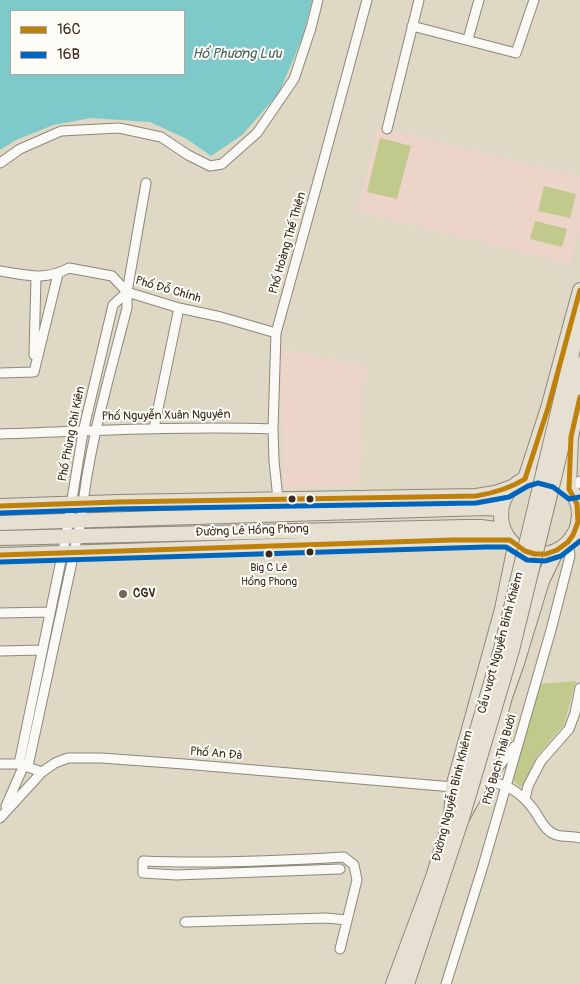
<!DOCTYPE html>
<meta charset="utf-8">
<style>
body{margin:0}
#map{position:relative;width:580px;height:984px;overflow:hidden;background:#ded8c4;font-family:Pangolin,sans-serif}
canvas{display:block}
.legend{position:absolute;left:10px;top:10px;width:175px;height:65px;box-sizing:border-box;background:#fdfcf7;border:1px solid #afa8a0;margin:0;padding:6px 9px;list-style:none;font-size:15px;color:#3b2a1e}
.legend li{display:flex;align-items:center;gap:10px;height:25px}
.legend b{width:25px;border:1px solid #afa8a0}
</style>
<div id="map">
<canvas width="580" height="984"></canvas>
<ul class="legend">
<li><b style="height:6px;background:#bf8109"></b>16C</li>
<li><b style="height:6px;background:#0065bd"></b>16B</li>
</ul>
</div>
<script>
const g = document.querySelector('canvas').getContext('2d');
g.lineJoin = 'round';
function fillPath(path, color) { g.fillStyle = color; g.fill(path, 'evenodd'); }
function strokePath(path, color, width, dash) { g.strokeStyle = color; g.lineWidth = width; g.lineCap = dash ? 'butt' : 'round'; g.setLineDash(dash || []); g.stroke(path); }
function label(font, color, halo, rows, align = 'center') {
  g.font = font + ' Pangolin,sans-serif'; g.lineWidth = 4; g.setLineDash([]); g.textBaseline = 'middle'; g.strokeStyle = halo; g.fillStyle = color; for (const [text, x, y, turn = 0] of rows) {
    g.save(); g.translate(x, y); g.rotate((+turn || 0) * Math.PI / 180); g.textAlign = isNaN(turn) ? turn : align; if (halo) g.strokeText(text, 0, 0); g.fillText(text, 0, 0); g.restore();
  }
}
fillPath(new Path2D(`
 M378,127L580,177V228L570,265L357,211Z
 M280,349L369,367L366,383H362L360,485L284,489Z`), '#ecd4c9');
fillPath(new Path2D(`
 M380,138L411,146L397,199L367,192Z
 M544,186L576,194L570,218L538,211Z
 M535,221L567,229L562,247L530,239Z
 M576,681L564,725L537,756L524,785L520,787L513,780L514,776L540,684Z`), '#c1c98d');
fillPath(new Path2D(`
 M0,0H312L303,36L279,93L242,135L211,156L187,139L150,122L91,118L53,125L16,140L0,150ZM11,11H184V74H11Z`), '#7ec9ca');
const minor = new Path2D(`
 M412,26L516,53L534,0
 M468,39L479,0
 M387,129L419,0
 M0,163L20,149L61,131L119,128L161,137L188,155L210,166L222,164L257,133L294,79L311,28L318,0
 M0,271C26,275 45,281 69,268L112,276L127,292L179,308L221,317L276,333
 M34,355L36,277
 M34,372L58,274
 M0,373L34,372
 M154,428L179,308
 M0,434C91,431 182,426 273,429
 M570,491L580,481
 M278,499L274,461L273,429L276,333L317,185L367,0
 M0,613L50,612
 M0,651L42,650
 M0,764H19L42,772
 M19,764L66,536L83,432L113,305L127,292
 M28,766L81,520C88,448 109,378 127,308V292L146,183
 M482,782C504,781 521,792 534,810C538,816 542,824 547,829C556,839 569,835 580,838
 M482,782L493,774L515,746
 M525,799L528,786L541,761L569,729L575,713L580,688
 M6,806L24,765
 M0,818L42,772L55,763L68,758H101L184,764L453,787
 M185,922L326,918L347,920
 M340,949L357,880L354,865L344,857C277,861 210,864 143,861V873L176,875L340,869
 M446,984L483,866L551,630L570,556L568,542`);
const primary = new Path2D(`
 M574,495L580,498
 M0,506L118,502L476,496L495,493L512,487
 M578,522H580
 M0,523L485,508L501,509
 M573,535L580,533
 M0,538L465,527H481L503,530
 M0,555L452,540H510`);
const trunk = new Path2D(`
 M501 515a39 39 0 1 1 78 0a39 39 0 1 1-78 0Z
 M525,479L548,408L580,290
 M569,489L571,437L580,397
 M393,984L433,877L451,818L453,787L502,609L515,546
 M407,984L462,818L482,782L505,697L517,663L542,581L557,550`);
strokePath(minor, '#8d877b', 11);
strokePath(primary, '#8d877b', 16);
strokePath(trunk, '#8d877b', 16);
strokePath(minor, '#faf9f6', 9);
strokePath(primary, '#e6e0d2', 14);
strokePath(trunk, '#e6e0d2', 14);
const trunkBridge = new Path2D(`
 M451,818L501,649L580,320
 M462,818L512,650L558,462L580,364`);
strokePath(trunkBridge, '#8d877b', 16, []);
strokePath(trunkBridge, '#e6e0d2', 14);
strokePath(new Path2D(`
 M0,506L118,502L476,496C494,493 509,489 525,479L548,408L580,290
 M0,555L452,540H510L525,551L535,554H546L557,550L568,542L573,535L578,522L577,504L569,489L571,437L580,397`), '#bf8109', 5);
strokePath(new Path2D(`
 M0,513L118,509L476,503L509,497L528,486L538,483L553,487L569,499L580,497
 M0,562L486,547H506L527,560L545,561L561,556L580,541`), '#0065bd', 5);
for (const [x, y, r, color] of [
 [292,499,4.5,"#3b2a1e"],
 [310,499,4.5,"#3b2a1e"],
 [310,552,4.5,"#3b2a1e"],
 [269,554,4.5,"#3b2a1e"],
 [123,594,5,"#746758"]
]) { const dot = new Path2D(); dot.arc(x, y, r, 0, 2 * Math.PI); g.fillStyle = color; g.fill(dot); strokePath(dot, '#fdfcf7', 2); }
label('11px', '#3b2a1e', '#fdfcf7', [
 ["Big C Lê",269,568],
 ["Hồng Phong",269,582]
]);
label('12px', '#3b2a1e', '#fdfcf7', [
 ["Phố Hoàng Thế Thiện",288,243,-74],
 ["Phố Đỗ Chính",168,290,16],
 ["Phố Nguyễn Xuân Nguyên",166,416,-1],
 ["Phố Phùng Chí Kiên",72,434,-79],
 ["Đường Lê Hồng Phong",252,531,-2],
 ["Cầu vượt Nguyễn Bỉnh Khiêm",501,643,-75],
 ["Phố An Đà",216,754,5],
 ["Phố Bạch Thái Bưởi",500,760,-74],
 ["Đường Nguyễn Bỉnh Khiêm",453,796,-76]
]);
label('bold 12px', '#3b2a1e', '#fdfcf7', [
 ["CGV",133,594]
], 'left');
label('italic 14px', '#445f5b', '#fdfcf7', [
 ["Hồ Phương Lưu",237,54]
]);
</script>
